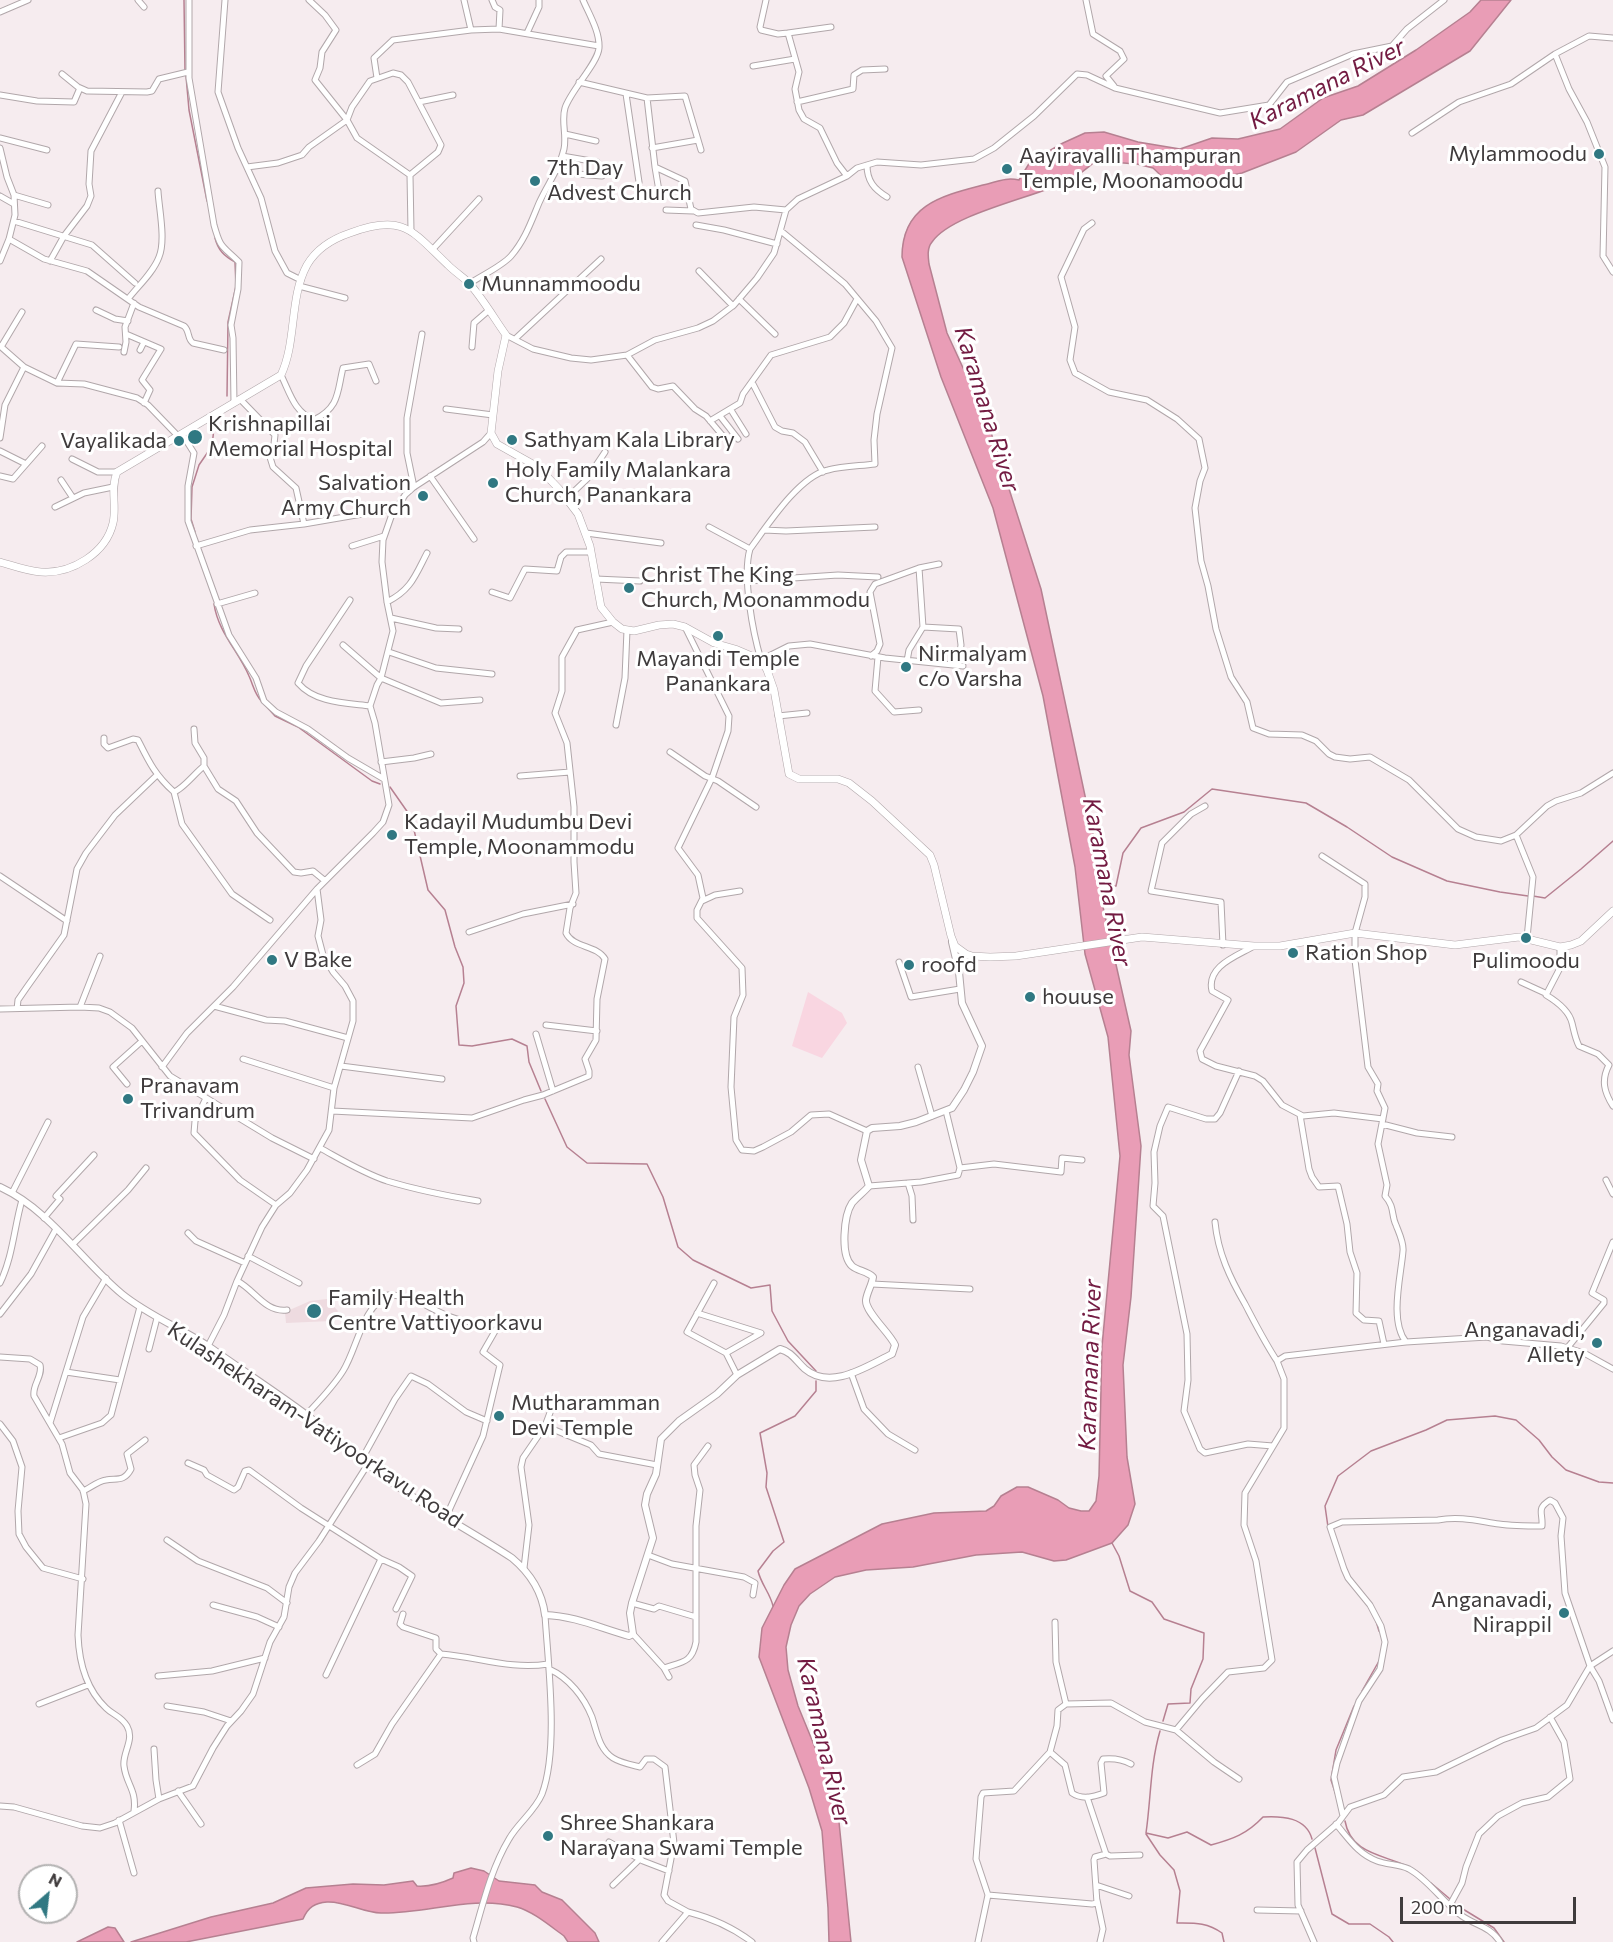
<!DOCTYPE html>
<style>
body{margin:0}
#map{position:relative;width:1613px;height:1942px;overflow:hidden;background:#f6ecef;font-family:Commissioner,sans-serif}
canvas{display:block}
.north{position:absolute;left:18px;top:1864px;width:60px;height:60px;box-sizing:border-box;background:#fff;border:2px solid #b2b1b1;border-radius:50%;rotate:28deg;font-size:16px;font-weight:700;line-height:24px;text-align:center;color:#3f3b3c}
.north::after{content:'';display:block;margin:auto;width:21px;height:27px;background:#307882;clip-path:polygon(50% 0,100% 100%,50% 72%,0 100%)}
.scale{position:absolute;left:1400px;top:1897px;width:176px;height:27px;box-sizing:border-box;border:3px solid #3f3b3c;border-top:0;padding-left:8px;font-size:18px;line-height:21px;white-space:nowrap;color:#3f3b3c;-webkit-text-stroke:4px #fff;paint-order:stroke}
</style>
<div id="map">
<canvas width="1613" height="1942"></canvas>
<div class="north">N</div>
<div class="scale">200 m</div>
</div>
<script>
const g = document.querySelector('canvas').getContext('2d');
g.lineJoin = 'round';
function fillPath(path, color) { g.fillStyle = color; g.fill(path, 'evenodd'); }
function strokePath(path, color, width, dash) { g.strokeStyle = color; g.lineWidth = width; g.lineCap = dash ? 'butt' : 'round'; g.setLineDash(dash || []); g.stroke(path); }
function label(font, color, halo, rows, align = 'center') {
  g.font = font + ' Commissioner,sans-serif'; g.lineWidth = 6; g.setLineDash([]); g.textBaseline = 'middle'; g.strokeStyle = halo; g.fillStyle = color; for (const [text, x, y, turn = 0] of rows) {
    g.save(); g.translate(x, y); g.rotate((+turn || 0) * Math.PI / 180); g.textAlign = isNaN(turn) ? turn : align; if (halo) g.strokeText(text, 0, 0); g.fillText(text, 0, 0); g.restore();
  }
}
fillPath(new Path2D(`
 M327,1299L338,1311L331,1321L286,1323L285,1312L310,1301Z`), '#eedbe0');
fillPath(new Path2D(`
 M808,992L842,1013L847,1023L822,1058L792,1046Z`), '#f9d6e1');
const water = new Path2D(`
 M1481,0H1511L1470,51L1363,115L1341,120L1296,152L1242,173L1183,185L1170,184L1153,168L1137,164L1096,161C1088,167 1079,175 1070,180C1037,197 952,213 932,242C927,248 928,256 929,264L947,333L987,420L1041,589L1104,885L1103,907L1131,1031L1129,1055L1141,1146L1131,1297L1123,1365L1127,1457L1135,1504L1128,1525L1112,1543L1066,1560L1054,1561L1022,1552L976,1555L913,1567L866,1570L835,1577L810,1594L799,1606L791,1625L786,1647L788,1670L798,1706L828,1779L839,1822L851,1942H829L828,1908L822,1831L809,1788L759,1657L762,1628L784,1585L795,1569L882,1524L934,1513L986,1511L994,1506L1001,1496L1017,1487H1028L1058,1500L1069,1508L1081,1511H1089L1096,1501L1099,1476L1102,1346L1120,1156L1108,1037L1085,954L1075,867L1043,696L993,508L941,377L902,257C902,205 941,196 983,185C997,182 1005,177 1019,180L1030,162L1063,143L1085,133L1104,132L1138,142L1180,149L1212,138L1238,139L1280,129L1323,98L1358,86L1416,50L1470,12Z
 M471,1868L484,1871L499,1881L535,1885L542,1892L562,1900L595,1933L599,1942H568L564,1936C550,1926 534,1912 517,1907C471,1895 427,1914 381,1913C363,1913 346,1901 327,1902C315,1903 308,1907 303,1919L186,1942H131L211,1917L273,1903L306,1888L353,1884L384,1885L413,1881L417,1886C430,1887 442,1883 453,1878L454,1873Z
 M108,1927L115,1928L124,1942H77Z`);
fillPath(water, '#e99db6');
strokePath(water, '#b68091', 1.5);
strokePath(new Path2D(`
 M184,0L185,71
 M186,76L189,110L207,201
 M215,238C218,250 224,256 235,262L236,286L228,322L227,396
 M195,532L191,519L192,487L199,465L212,446L215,419
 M214,604C218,632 239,652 249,676C254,687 254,693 262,702
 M265,705L275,716L298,727L372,781L380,784
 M390,787L411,817L428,890L445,910L455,947L463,967L464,983L456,1006L459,1045L472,1046L512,1039L527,1046L529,1062L541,1091
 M1102,886H1116L1123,853L1141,828L1184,812L1212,789L1306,803L1347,827L1392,857L1447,881L1500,892L1528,896
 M1533,896L1545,898L1581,869L1613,841
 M545,1099L567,1147L587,1163L647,1164L663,1197L678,1247L693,1260L751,1288L770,1285L772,1311L788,1341L816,1371
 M1328,1527L1325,1506L1338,1476L1371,1451L1426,1430L1447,1420L1495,1416L1516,1420L1539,1440L1552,1457L1566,1470L1599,1482L1613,1483
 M1112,1543L1119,1556L1130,1591L1152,1602L1164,1619L1204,1633L1203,1659L1191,1689L1190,1703L1168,1704L1163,1721
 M773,1606C770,1593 761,1584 758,1571L773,1551L784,1542L766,1487L767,1473L760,1433L795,1416L816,1391V1381
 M1376,1621L1379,1631
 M1362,1691L1379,1661
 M1160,1731C1150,1765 1151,1799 1146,1833L1168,1838L1187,1832L1211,1845C1233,1839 1247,1834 1263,1817C1282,1816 1306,1817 1312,1839
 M1336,1795L1331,1780L1336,1750L1354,1706
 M1345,1821C1352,1861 1397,1853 1423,1876
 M1146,1834L1160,1855L1174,1870L1180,1891L1177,1923C1194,1923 1207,1922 1222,1933L1224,1942
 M1315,1848L1332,1914L1349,1924H1370L1389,1937L1393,1942
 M1431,1883L1450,1899
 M1453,1903L1494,1928L1504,1942`), '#b68091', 1.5);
const minor = new Path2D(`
 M138,0L144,7
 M189,0V78L214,225C221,250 222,245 239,262L238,289L231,325L233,338L234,403
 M225,0L218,92L238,148L261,198L275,251L287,273L301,280
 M309,0L325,15L336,30L322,52L320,68L315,80L347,120L357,138L410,175
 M464,0L471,30L499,29L599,46
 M492,0L495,7L500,10L499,29
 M766,0L760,27L761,30L778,34L788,33
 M1086,0L1093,34L1120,51L1124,59L1106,76L1114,86
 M0,12L28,0
 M831,27L788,33L799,72L795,89L799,110L804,119L820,128L837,163L847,176
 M527,33L539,7V0
 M1613,38L1589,36L1555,54L1569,89L1587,122L1605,167L1603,256L1613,272
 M753,66L795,59
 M62,74L78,87L87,91L147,92L152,91L159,79L188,72
 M377,78L374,58L393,40L471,30
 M579,82L647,98L685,96L701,150
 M626,94L639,182
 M0,95L37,101L74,102L80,88
 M647,98L655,167L685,181L691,209L698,213L754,207L786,210
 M419,102L453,95
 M797,102L853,89L854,75L862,70L885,69
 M1412,133L1459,102L1511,84L1555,54
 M565,134L596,141
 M0,138L47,150
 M0,148L7,177L14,195L15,215L9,239L0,261
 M652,148L698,140
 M562,156L597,162
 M867,165C867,181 874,189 887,197
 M247,167L278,163L302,155L309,147L347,120L352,107L370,81L393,73L401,75L408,82L441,145L438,152L410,175L411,231
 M655,167L660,197
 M556,169L577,174L602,176
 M14,195L48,205
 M0,196L14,204
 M666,210L693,211
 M14,221L92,245L135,283
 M1092,223L1084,229L1061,277L1075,327L1070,360L1075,373L1109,392L1147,400L1177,419L1199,439L1205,468L1200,481L1195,508L1201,561L1208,586L1216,629L1231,677L1247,702L1253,728L1269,734L1302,735L1316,741L1329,754L1335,757L1350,759L1370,757L1409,780L1458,829L1476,837L1501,841L1516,835L1547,806L1556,801L1581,793L1613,773
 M696,225L724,230L777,244
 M781,231L845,284L876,321L892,348L877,414L874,440L875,464C860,466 843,466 828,470C799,476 767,526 750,549C742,576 753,633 761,660L789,646L810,644L885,658L963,666
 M9,239L44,259L87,271L139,307L184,326C190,331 187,339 193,343L224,350
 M433,249L479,199
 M50,261L64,236L87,206L91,196L89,184L91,151L122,92
 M699,271L733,306
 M469,284C482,275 501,267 511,256C525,240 531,222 539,203C547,185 560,168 564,149C567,135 561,121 565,108C571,90 598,63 599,48C600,32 589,14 583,0
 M299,286L345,298
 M128,299C138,286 153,273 159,257C166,240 159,209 158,191
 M739,299L775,334
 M96,310L115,319L128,321
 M126,334L161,349L142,380L150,390L144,403
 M506,335L533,349L571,358L591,360L627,355L655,340L698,328L713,321L734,305L757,278L774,253L786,210L798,199L847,176L857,168L877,162L921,165L974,159L994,148L1034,116L1077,74L1087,75L1115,88L1220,113L1269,105L1287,82L1353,54L1392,46L1407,29L1444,0
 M515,339L601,259
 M0,346L24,367L5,405L0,438
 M1,347L22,312
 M472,347L474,323L489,310
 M140,350L144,342
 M124,352L126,342L125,327L134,303
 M627,355L652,387L658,389L673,386L695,409L706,416L728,442
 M24,367L57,383L84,384L137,398L148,405L178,436
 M281,375C290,393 294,412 314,420C340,407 337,392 343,368L369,364L376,381
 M57,383L76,344L119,347
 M753,384L775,427L782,431L793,433L805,442L823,472
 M240,399L275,435L274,444L269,454L273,467L296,488L304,524
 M446,409L493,415
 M731,410L746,434
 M720,416L738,439
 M710,421L740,403L743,394L771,355L830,337L844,323L857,299
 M182,434L194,453L188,486V521L229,635L256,678L264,701L276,712L308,729L348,758L384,779
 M0,451L26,464
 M72,459L98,472H117
 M0,476L13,479L42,446
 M430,476L474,539
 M61,480L73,498
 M414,487L407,453V418L422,334
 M566,499L587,479L605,452
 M55,507L84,493L113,487
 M709,527L750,549
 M764,530L786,531L875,527
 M586,533L661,543
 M196,546L250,530L304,524L397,508
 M352,546L384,536
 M596,579L640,581
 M748,581L838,575L878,577
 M492,592L510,598L525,569L557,571L561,557L566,552H591
 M350,600L306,666L298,683C315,703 346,703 370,706
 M387,602C411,590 415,576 427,553
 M217,604L255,593
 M391,618L436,628L459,629
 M685,627L729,716L728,731L712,778L678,848L698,875L703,898L697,910V918L742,968L743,995L734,1017L731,1087L736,1140L742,1150L754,1151L763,1147L791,1132L811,1115L829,1114L867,1131
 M923,627L959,629L961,645L958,665
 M343,645L381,678L441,703L480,700
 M389,652L436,668L492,674
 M871,656L877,651L880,644L870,592L875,584L919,568L939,564
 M878,657L875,691L894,712L919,710
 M907,661L909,650L923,627L919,568
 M778,716L807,713
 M616,725L625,678L627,630
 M194,729L195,743L204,758V766L218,789L236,801L257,833L294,872L301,873L313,871L324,880
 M104,738V744L108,748L133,739L138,740C149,762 155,775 174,792C183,789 195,773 204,766
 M670,752L705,776L718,781L756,807
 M381,762L414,758L431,754
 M520,776L570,772
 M174,792L182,824L232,894L270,920
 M1205,806L1191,814L1162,843L1151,891L1221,902L1223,945
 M1516,835L1533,877L1527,938
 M1322,856L1365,884V897L1355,933V960L1368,1067L1378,1084L1377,1091L1385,1108L1378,1144L1387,1185L1385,1196C1395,1207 1391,1215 1396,1225C1399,1233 1404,1243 1403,1251C1401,1276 1389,1321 1406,1342L1487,1337L1503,1341L1561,1346L1584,1353L1613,1369
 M0,876L67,921
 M702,901L715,895L740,891
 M469,932L523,914L573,904
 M1254,946C1237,956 1206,966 1212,991L1228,1000L1200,1051L1202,1059L1216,1066L1255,1076L1263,1081L1282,1105L1303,1116L1334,1113L1383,1119
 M1560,947V968L1546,995C1556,1001 1569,1010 1572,1023C1574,1031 1575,1038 1579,1046L1598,1054L1609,1065C1601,1080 1604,1092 1613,1106
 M899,962L911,997L960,989
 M1521,982L1545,993
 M214,1006L266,1020L285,1021L348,1038
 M80,1007L100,956
 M0,1009L80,1007L99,1008L110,1012L132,1028L170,1076L272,1138L314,1159
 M17,1009L18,1000L27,987L64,935L77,869L86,853L115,815L157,775
 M546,1025L597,1031
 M536,1034L553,1091
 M243,1059L334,1088
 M341,1066L442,1079
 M162,1067L187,1033L233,987L317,889
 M918,1067L932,1116
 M1239,1071L1220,1113L1215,1119H1206L1168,1107L1160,1126L1154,1152L1155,1183L1153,1206L1163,1216L1187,1334L1188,1380L1184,1411L1200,1449L1205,1453L1248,1444L1273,1446
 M127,1084L113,1067L142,1041
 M206,1098L195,1121L194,1133L240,1180L276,1205
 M332,1111L472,1118L524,1100L543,1095L589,1076V1071L585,1059L596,1040L597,999L605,959C597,945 573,948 566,933L570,908L576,893L574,862V807L567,743L555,713L562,691V657L577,630L613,622
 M1300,1115L1309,1169L1312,1177L1319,1187L1338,1186L1347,1224L1350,1252L1357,1273L1356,1313L1364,1320L1379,1321L1384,1344
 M1382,1124L1417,1133L1452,1137
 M320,1148C342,1160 363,1173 387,1181C417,1190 447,1196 478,1201
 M960,1168L994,1164L1061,1172L1062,1158L1082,1160
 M1606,1180L1613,1194
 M908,1183L912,1196L913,1220
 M869,1186L921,1182L958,1175L960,1168L946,1111
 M12,1193L48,1122
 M44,1218L60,1199L56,1196L94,1155
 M1215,1222C1218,1253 1230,1278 1245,1304C1256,1325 1264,1341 1277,1361
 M188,1233L196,1241L245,1263
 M73,1244L128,1190L146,1168
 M248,1256L299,1283
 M237,1281C254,1289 265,1313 287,1310
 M0,1283C13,1256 14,1228 22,1200
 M714,1283L687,1332L726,1353L737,1375
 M872,1284L970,1289
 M697,1313L761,1333L726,1353
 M0,1314L31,1274L56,1229
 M208,1346L224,1315L237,1281L262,1227L276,1205L290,1193L307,1170L329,1130L334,1088L353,1021V1001L345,986L333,972L323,955L318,936L321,920L317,889L373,833L383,822L389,805L375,723L370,706L377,685L381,678L393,631L387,602L382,562L383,540L391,517L405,495L414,487L483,442L491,433
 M1568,1347L1604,1303V1300L1592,1293L1613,1242
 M149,1349L157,1318
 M0,1357L30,1359L40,1365C43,1376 32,1385 34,1396L62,1444L70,1473L83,1490L86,1504L78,1635C79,1662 86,1689 106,1708C113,1715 121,1716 127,1726C135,1740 122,1753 124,1766C126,1784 137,1790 134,1811
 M66,1372L120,1380
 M851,1373L864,1409L888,1434L915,1450
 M306,1415C319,1401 333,1387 343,1371C357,1349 362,1307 388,1295C414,1295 426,1307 448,1316C476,1327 506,1325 536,1323
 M50,1423L83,1317L106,1278
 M0,1424L13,1441L22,1467L18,1511L19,1534L26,1547L43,1568L83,1579
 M545,1426L591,1445L599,1454L657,1465
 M59,1438L102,1423L111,1415L140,1307
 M362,1459L395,1399L411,1376L428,1384L466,1412L487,1421
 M188,1463L204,1470L207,1475L234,1490L238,1487L245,1471L249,1470L301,1508L381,1559L326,1675
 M83,1491C90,1488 98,1481 106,1480C117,1478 124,1482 131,1469L127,1454L145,1440
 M446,1517L483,1436L500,1365L483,1352L498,1326
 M167,1540L198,1561L267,1588L287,1603
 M648,1555L672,1564L744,1577L755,1583L753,1595
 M381,1559L399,1567L412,1576L396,1609
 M524,1568L529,1525L521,1467L523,1458L545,1426L554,1402
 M632,1603L654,1609L659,1606L696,1617
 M213,1605L257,1617L279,1627
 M403,1614L400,1624L403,1627L436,1638V1649L441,1654C478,1657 511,1670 548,1664
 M1055,1622L1056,1662L1066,1704
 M633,1634L664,1668L669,1677
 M664,1668C682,1662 692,1663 696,1642V1526L700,1490L695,1475L694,1465L708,1446
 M549,1669C569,1678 584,1697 592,1717C597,1732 599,1749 613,1758C621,1763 632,1765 640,1767L646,1759H654L665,1767L674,1843L664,1895L668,1901L688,1912L662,1942
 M158,1676L212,1671L265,1658
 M39,1704L88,1685
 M167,1706L204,1712L231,1721
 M1176,1730L1214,1762L1239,1779
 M154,1749L156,1780L159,1799
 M1050,1752L1065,1765L1072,1793C1082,1800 1093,1797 1104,1793L1101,1763L1103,1759C1113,1758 1122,1759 1131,1764
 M357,1765L375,1754L392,1724L441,1654
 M178,1791L201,1824
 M1087,1797L1106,1854L1110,1856L1140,1855
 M0,1806L14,1807L82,1826L100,1828L115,1823L159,1799L193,1786L213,1748L227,1726L241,1711L253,1694L270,1642L284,1617L289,1587L295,1573L319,1541L368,1464
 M1343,1816L1334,1777L1337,1763L1359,1701L1380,1669L1385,1642L1381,1626L1370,1605L1348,1578L1344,1569L1330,1527L1342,1522L1438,1520C1460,1516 1478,1521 1499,1524C1513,1526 1528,1526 1542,1526C1543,1512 1536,1509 1550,1500L1555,1503L1563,1518L1561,1536L1565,1593L1590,1666L1599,1681L1613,1720
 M119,1820L134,1873
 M1336,1824C1349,1839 1358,1854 1377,1861C1388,1865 1399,1864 1409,1869C1429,1880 1443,1903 1462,1916C1475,1925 1491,1927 1500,1942
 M609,1842L643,1861L669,1871
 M613,1885L640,1859
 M1096,1885L1129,1896
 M988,1895L1092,1904L1097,1903L1094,1860L1095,1857L1106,1854
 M1097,1900L1103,1929L1100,1942
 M1450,1905L1462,1883L1466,1867L1479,1834L1498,1816L1522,1803L1548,1797L1570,1779L1564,1742L1550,1717
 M1257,1910L1301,1911
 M688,1912C712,1918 732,1927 752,1942
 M474,1942L473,1938C483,1904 491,1869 509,1839C518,1823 535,1811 542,1794C559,1749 548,1664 545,1615
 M978,1942L988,1895L976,1859L981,1797L983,1793L1014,1791L1050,1752L1057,1726L1058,1710L1066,1704L1111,1703L1145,1722L1176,1730L1202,1699L1228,1672L1264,1668L1272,1660L1256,1561L1244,1525L1245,1493L1284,1428V1379L1277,1361L1285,1356L1406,1342
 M1314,1942L1298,1905L1297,1862L1307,1850L1338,1823L1350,1807L1384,1795L1403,1777L1436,1772L1502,1740L1536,1728L1567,1705L1590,1666L1613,1651`);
const tertiary = new Path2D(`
 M0,1187C50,1210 81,1260 122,1294C149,1316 183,1329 211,1348C243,1371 276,1392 308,1416C338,1439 366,1465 397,1486C434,1512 474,1533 512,1558C530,1573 542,1591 545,1615C575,1616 600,1628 629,1636L633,1634L630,1613L632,1603L653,1538L645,1505L647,1494L656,1474L661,1439L679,1421L717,1394L737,1375L780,1349C792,1352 796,1361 805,1369C831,1391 867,1366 892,1354L895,1345C890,1333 865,1312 866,1300C867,1292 872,1285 873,1277C867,1271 858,1271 852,1266C840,1255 844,1215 852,1203C857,1197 864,1192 869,1186L861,1160L867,1131L872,1128L900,1126L916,1122L952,1108L964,1090L973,1072L982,1046L962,1003L959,972L952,942`);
const secondary = new Path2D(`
 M0,562C14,566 27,571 41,572C72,574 106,553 113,523C117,506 110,489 117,472L281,375C297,341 289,298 307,265C317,248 332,239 350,233C404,213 412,231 448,265C455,272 463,277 469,283C483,299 494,318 506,335L498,371L491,433L497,444L538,467L559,489L578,514L590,546L601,607L613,622L622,629L634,631L659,625L673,624L685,627L714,643L735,649L761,660L767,670L774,690L789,774L799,779H838L849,783L872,801L930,855L934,865L951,936L955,946L966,954L972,956L990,957L1016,956L1142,937L1254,946H1280L1355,933L1455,945L1519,937L1560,947L1571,945L1581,941L1613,911`);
strokePath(minor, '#b1a7aa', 7);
strokePath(tertiary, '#b1a7aa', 8);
strokePath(secondary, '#b1a7aa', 8);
strokePath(minor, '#fff', 5);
strokePath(tertiary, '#fff', 6);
strokePath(secondary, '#fff', 7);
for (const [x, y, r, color] of [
 [1599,154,6,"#307882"],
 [1007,169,6,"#307882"],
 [535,181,6,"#307882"],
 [469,284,6,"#307882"],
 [195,437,8,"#307882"],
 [512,440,6,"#307882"],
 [179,441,6,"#307882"],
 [493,483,6,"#307882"],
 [423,496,6,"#307882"],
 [629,588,6,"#307882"],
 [718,636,6,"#307882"],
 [906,667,6,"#307882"],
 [392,835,6,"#307882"],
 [1526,938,6,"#307882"],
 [1293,953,6,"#307882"],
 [272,960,6,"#307882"],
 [909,965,6,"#307882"],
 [1030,997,6,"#307882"],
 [128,1099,6,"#307882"],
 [314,1311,8,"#307882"],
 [1597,1343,6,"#307882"],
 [499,1416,6,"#307882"],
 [1564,1613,6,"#307882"],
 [548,1836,6,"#307882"]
]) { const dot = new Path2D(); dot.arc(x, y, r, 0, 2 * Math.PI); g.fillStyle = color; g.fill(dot); strokePath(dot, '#fff', 2); }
label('22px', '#3f3b3c', '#fff', [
 ["Mylammoodu",1587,154,"right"],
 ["Aayiravalli Thampuran",1019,156],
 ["Temple, Moonamoodu",1019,181],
 ["7th Day",547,168],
 ["Advest Church",547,193],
 ["Munnammoodu",481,284],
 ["Krishnapillai",208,424],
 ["Memorial Hospital",208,449],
 ["Sathyam Kala Library",524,440],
 ["Vayalikada",167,441,"right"],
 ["Holy Family Malankara",505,470],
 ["Church, Panankara",505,495],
 ["Salvation",411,483,"right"],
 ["Army Church",411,508,"right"],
 ["Christ The King",641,575],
 ["Church, Moonammodu",641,600],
 ["Nirmalyam",918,654],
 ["c/o Varsha",918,679],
 ["Mayandi Temple",718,659,"center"],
 ["Panankara",718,684,"center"],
 ["Kadayil Mudumbu Devi",404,822],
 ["Temple, Moonammodu",404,847],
 ["Ration Shop",1305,953],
 ["V Bake",284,960],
 ["Pulimoodu",1526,961,"center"],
 ["roofd",921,965],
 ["houuse",1042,997],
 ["Pranavam",140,1086],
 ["Trivandrum",140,1111],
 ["Family Health",328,1298],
 ["Centre Vattiyoorkavu",328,1323],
 ["Anganavadi,",1585,1330,"right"],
 ["Allety",1585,1355,"right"],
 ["Mutharamman",511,1403],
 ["Devi Temple",511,1428],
 ["Anganavadi,",1552,1600,"right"],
 ["Nirappil",1552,1625,"right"],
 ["Shree Shankara",560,1823],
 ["Narayana Swami Temple",560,1848]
], 'left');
label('22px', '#3f3b3c', '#fff', [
 ["Kulashekharam-Vatiyoorkavu Road",315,1425,34]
]);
label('italic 24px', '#731b42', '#fff', [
 ["Karamana River",1327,84,-27],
 ["Karamana River",987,409,73],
 ["Karamana River",1107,882,79],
 ["Karamana River",1090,1365,-88],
 ["Karamana River",824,1741,77]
]);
</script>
